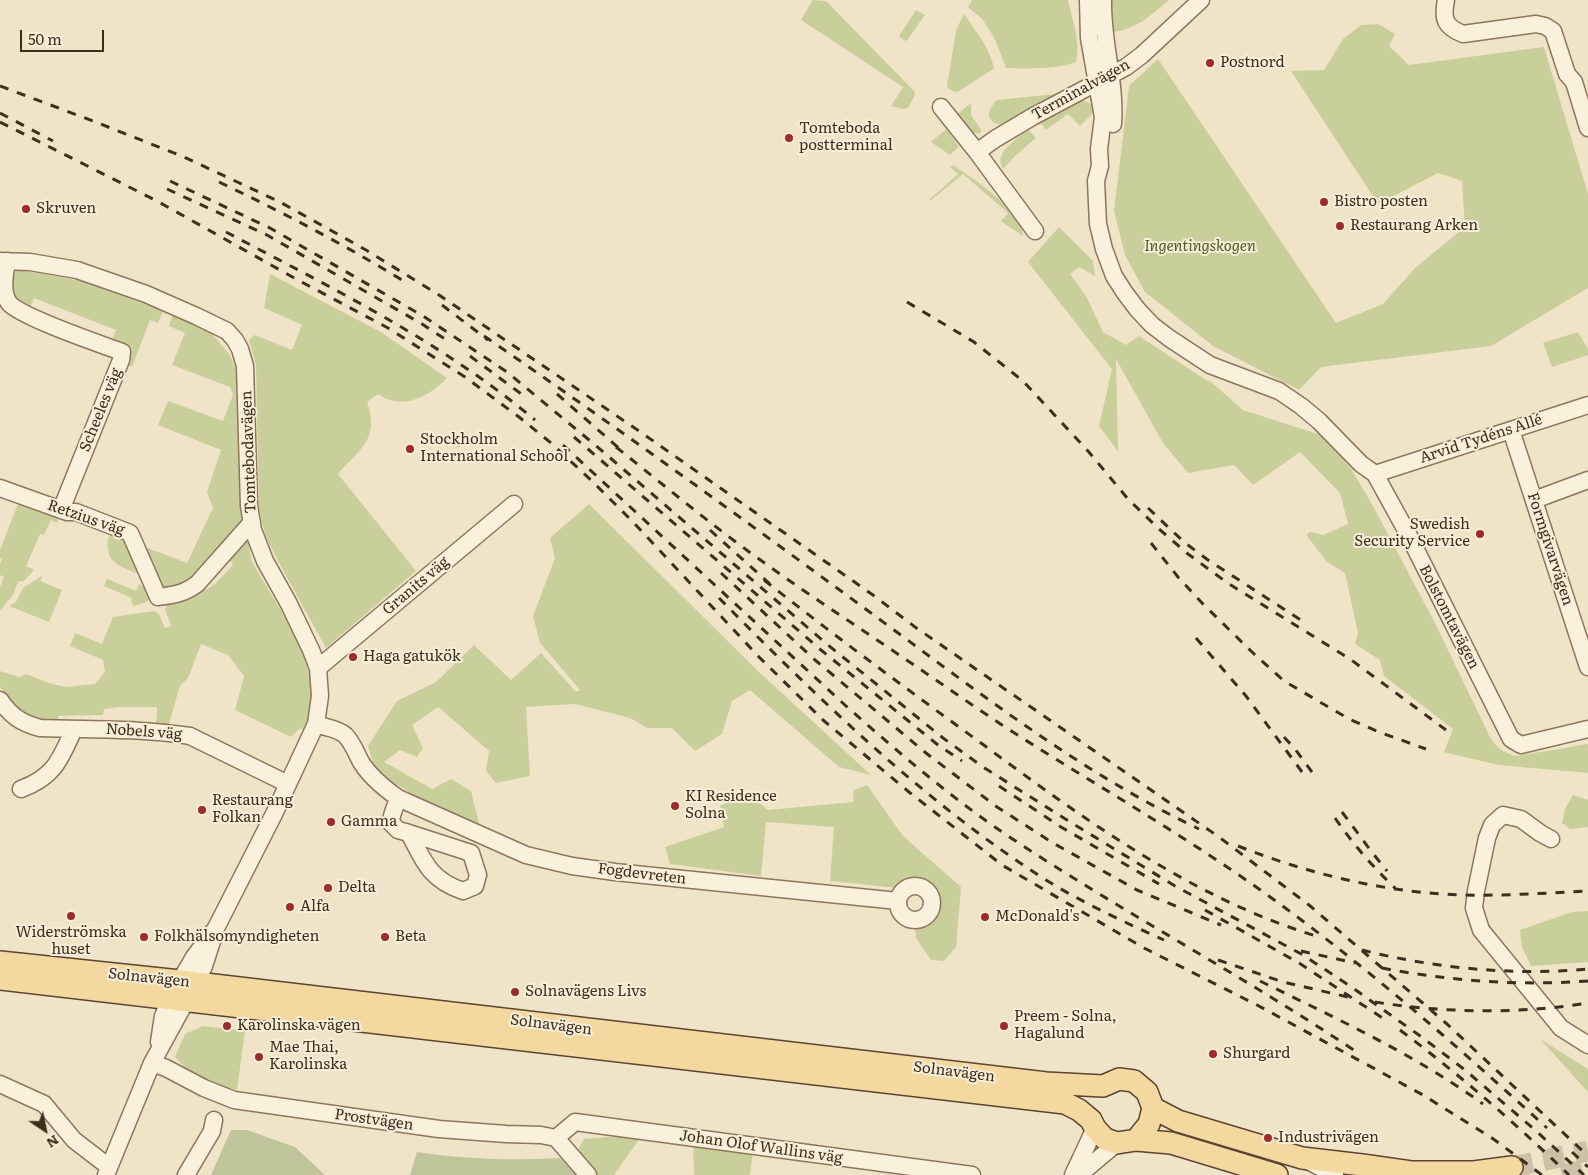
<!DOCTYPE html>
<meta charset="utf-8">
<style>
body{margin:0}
#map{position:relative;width:1588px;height:1175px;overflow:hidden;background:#f0e4c8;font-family:Literata,serif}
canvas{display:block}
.north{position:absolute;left:20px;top:1105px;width:50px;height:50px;-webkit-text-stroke:4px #f7eed8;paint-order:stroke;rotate:146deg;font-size:14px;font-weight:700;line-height:20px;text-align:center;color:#3d2e20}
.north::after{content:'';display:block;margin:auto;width:18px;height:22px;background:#3d2e20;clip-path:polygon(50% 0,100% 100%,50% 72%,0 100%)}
.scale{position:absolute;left:20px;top:30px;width:84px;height:22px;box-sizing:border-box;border:2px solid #3d2e20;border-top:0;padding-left:6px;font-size:15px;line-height:18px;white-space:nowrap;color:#3d2e20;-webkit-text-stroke:4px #f7eed8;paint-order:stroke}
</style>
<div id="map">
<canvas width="1588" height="1175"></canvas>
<div class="north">N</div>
<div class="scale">50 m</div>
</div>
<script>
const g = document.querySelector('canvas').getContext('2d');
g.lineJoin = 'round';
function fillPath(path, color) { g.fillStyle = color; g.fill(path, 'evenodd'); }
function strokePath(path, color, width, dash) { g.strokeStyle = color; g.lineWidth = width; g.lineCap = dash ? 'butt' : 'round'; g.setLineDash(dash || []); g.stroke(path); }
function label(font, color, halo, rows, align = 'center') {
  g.font = font + ' Literata,serif'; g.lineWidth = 4; g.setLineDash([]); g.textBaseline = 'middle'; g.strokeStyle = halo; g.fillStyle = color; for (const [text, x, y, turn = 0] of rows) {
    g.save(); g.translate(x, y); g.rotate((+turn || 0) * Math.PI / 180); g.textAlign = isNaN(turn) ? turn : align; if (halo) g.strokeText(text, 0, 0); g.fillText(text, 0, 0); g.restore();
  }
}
fillPath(new Path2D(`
 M811,0L826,1L914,91L915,95L908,108L902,109L891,106L903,87L801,20L812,1Z
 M972,0H1068C1072,19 1081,42 1076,62C1061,69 1023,69 1006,68L994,37L982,19L968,7Z
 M1108,0H1169C1148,18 1138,28 1110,33Z
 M916,10L925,15L908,39L905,41L899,36Z
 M964,14C976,32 989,46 994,68L992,70L959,91L954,92L948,88L947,86L956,30Z
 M1378,24L1395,34L1389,46L1409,65L1544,47L1588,194V288L1491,346L1321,367L1299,390L1213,346L1145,292L1125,255L1114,211L1129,86L1158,59L1336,323L1383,304L1415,268L1465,227L1462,181L1438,173L1378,204L1291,71L1324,70L1343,39L1361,25Z
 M1055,94L1003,125C985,123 986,111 997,100Z
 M1080,100C1088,102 1094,103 1094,112L1080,126L1068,114L1046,130L1040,122Z
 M971,103V115L982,131L980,134L964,130L953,118Z
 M946,129L959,147L950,155L931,142Z
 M1028,129L1036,138L1016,155L1003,169C1002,166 999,161 1001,157C1004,147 1021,135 1028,129Z
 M953,165C972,178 1024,211 1023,236L1001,221L1008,213L963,174L930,201L929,200L958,174L950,167Z
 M1059,227L1093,261L1095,276L1079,267L1070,274L1086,296L1103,332L1126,345L1139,336L1206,380L1210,381L1243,410L1321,435L1352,470L1373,506L1435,623L1491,739C1499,749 1504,753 1516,756L1588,744V773L1498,765L1444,752L1453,729L1384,676L1380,660L1355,644L1358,633L1345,573L1327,562L1307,536L1308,533L1311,532L1323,535L1348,524L1340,493L1300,452L1253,485L1234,465L1188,473L1163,443L1116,359L1118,451L1099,426L1112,369L1028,262Z
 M20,270L82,281L163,311L158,323L150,320L132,367L123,363L111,342L116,330L34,298L29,310L11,298L8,277Z
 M270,274L381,332L447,378C429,397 402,411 378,394L367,402C380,440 360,448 338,474L416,571L326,648L279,563L266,537L259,511L256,365L249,340L255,335L292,350L302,325L264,308Z
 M173,314L212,334L230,355L240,378L243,520L194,578L182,588L161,590L145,547L187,563L213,508L207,492L221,450L158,425L168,401L223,421L233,395L230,387L172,365L185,333L169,326Z
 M1578,332L1588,349V355L1552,367L1543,343Z
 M18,504L59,518L57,523L51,520L44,535L40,534L26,566L34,570L24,581L18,582L13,595L0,611V587L4,577L0,575V564L2,559L0,558V550Z
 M589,504L759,672L871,775L839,767L750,690L732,701L722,734L695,751L672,728H647L630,718L575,704L526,707L530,776L496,783L486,771L489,751L438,707L412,725L423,748L417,757L400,750L384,762L432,789L451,779L471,791L480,827L432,806L376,772L368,746L397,701L436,682L474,645L511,680L541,653L576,692L580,690L540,643L533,616L555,558L550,538Z
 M112,534L128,540L141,575C121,566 105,565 108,538Z
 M242,542H248L252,562L301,644L310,677L312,702L304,731L300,728L291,737L235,710L244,676L228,655L201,644L188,678L180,686L169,724H156L157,707H119L104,709L103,715L58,716L59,724L38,723L10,704L0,687V671L20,677L26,674L49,683L66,687L95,684L105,672L103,660L70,646L75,633L102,644L113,617L154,611L159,614L165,628L171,626L165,609L168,604L200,583L206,590L216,583L233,565L225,551Z
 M43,575L40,581L62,590L49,622L9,606L16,602L23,588Z
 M107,579L136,591L139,584L148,589L151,596L147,602L134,606L131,602L132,598L104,586Z
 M867,785L903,836L961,887L956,947L944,961L931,960L916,938L915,926C921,923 929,922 934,918C947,907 938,883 923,878C913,876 904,883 897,888L830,881L834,827L766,822L761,876L670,864L665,847L724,827L720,806L746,793L768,810L853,802L854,790Z
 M1573,795L1588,800V827L1570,829L1562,823L1565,809Z
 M1588,911V962L1531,966L1522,947L1520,930L1572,912Z
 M203,1026L245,1031L237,1090L197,1080L175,1057L185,1034Z
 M1540,1039L1588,1069V1092Z
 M643,1134L614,1175H595L576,1154L584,1139Z
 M693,1143L753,1151L750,1175H694Z`), '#c9cf9b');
fillPath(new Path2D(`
 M231,1130H247L295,1147L325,1175H211Z
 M417,1152C464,1159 513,1161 560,1158L576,1175H410Z`), '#bfc49a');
strokePath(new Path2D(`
 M1512,1167L1588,1151
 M1562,1175L1588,1169`), '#ccc0a6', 21, [21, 11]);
const minor = new Path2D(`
 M1088,0L1089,38L1103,117L1099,149L1100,166L1096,181L1098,224L1104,249L1114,276L1125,293L1137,309L1152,325L1169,338L1210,365L1279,391L1301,406L1319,421L1361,464L1375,474L1408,534L1511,739L1521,745L1588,729
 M1103,0C1102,42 1116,82 1113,124
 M1446,0C1442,19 1445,27 1463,34L1536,24L1545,26L1553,31L1567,74L1574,82L1588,128
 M941,107L977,152L1035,231
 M977,152L995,139L1032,117L1126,67L1142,55L1201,0
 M0,261L30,262L77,270L146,294L196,316L227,331L235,340L240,349L245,366L249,506L253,530L265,561L289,604L311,650L318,668L320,696L316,724L274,814L216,928L194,957L180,981
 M7,261C5,274 1,291 9,303C21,317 100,344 122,352L121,360L61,510
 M1511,430L1588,667
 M1375,474L1588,405
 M0,488L67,512H76L130,533L158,597C174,595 183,594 197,584L252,522
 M1534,500L1588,480
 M318,668L514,504
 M0,700C11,716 21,723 40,728C90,730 141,728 190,736L288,784
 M316,724C326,728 337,728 345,735C353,743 356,753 361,762C370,777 384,788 398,798L526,855L572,866L615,872L898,901
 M21,789C54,777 60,760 74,729
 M398,798C396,807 391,813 391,823L398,830L409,833C424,862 430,880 463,891L475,886L478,875L471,853L409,833
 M1551,839L1540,833L1521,819L1503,815L1492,825L1487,838L1476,891L1474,908L1481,930L1561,1028L1588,1045
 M898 903a17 17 0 1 1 34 0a17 17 0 1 1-34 0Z
 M196,983L204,966L213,938
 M159,1042L163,1016L170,1000
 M152,1063L166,1068L204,1088L234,1100L439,1129L506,1134L541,1135L556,1138L588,1175
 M0,1084L44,1104L74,1140L109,1167
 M556,1138L575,1122L972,1175
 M1310,1162L1335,1175
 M106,1175L152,1063L186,1001
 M186,1175L212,1131L214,1120
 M1073,1175L1095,1128
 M1079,1175L1117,1143`);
const major = new Path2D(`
 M0,962L180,981L1046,1083L1103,1086L1119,1079L1134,1081L1147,1092L1153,1108L1149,1124L1136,1140
 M0,979L1065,1103L1079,1110L1091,1120L1095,1128L1105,1139L1117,1143L1136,1140L1171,1143L1277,1175
 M1153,1108L1178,1121L1302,1158L1362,1165L1411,1172H1474L1512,1167`);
strokePath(minor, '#8d765c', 19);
strokePath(major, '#5b4430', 24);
strokePath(minor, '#faf1dc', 16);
strokePath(major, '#f3d9a0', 21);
strokePath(new Path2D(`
 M0,86L93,121L184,157L280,202L366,250L439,295L639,431L873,595L915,627L1219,837L1309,905L1447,1024L1588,1156
 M0,113L53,141
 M0,122L157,201L296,279L388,328L465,377L519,417L551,443L592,481L634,523L759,657L823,720L909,792L1002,865L1144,948L1257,1005L1423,1095L1492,1138L1542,1175
 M170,181L270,228L423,316L507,372L594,444L828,645L943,738L983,767L1067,820L1175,886L1303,955L1350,986L1423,1038L1465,1070L1535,1130L1584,1175
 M219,182C282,212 343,244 402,280
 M167,189L267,235L422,324L451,343
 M226,232C332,288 442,342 535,420
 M907,302L974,342L1023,381L1088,451L1128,499L1159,529L1188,554L1229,584L1350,659L1446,730
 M442,305L488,340
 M484,336C615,426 743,519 871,613C977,691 1080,772 1199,829
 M470,356L524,396
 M557,394L621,450
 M574,437L821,650L938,745L962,761
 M563,445L846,706C897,751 950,797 1008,836C1122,912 1244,976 1358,1053
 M616,447C660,482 703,518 748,551C790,582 834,611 877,640C919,668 960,697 1002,725C1090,782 1181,833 1266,894C1365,965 1457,1046 1547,1128
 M1148,508L1184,542L1208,560L1307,624
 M710,530L770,584
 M1151,543L1178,577L1203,604L1252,652L1284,681L1349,719L1379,732L1426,749
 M721,573L815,660L926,753L997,807L1053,843L1137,890L1221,925
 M764,580C835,636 908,690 981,743C1085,820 1192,898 1316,936
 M719,598C820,700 924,802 1046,880C1083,903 1124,922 1164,940
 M1196,638L1246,696L1305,776
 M1284,737L1295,749L1312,772
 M999,786L1061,827L1159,884
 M1342,812L1371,851L1387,871
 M1335,818C1353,844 1372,866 1395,888
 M1238,846C1309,874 1387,893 1463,895C1505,896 1546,893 1588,891
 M1205,910L1299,963L1384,1019
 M1362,950C1433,968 1515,976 1588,969
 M1301,951L1355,963
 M1218,960L1283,982L1348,997
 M1382,968C1449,981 1520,986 1588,981
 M1260,981C1337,1019 1414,1054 1483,1104
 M1375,1002C1443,1013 1520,1014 1588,1003
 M1400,1030C1460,1075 1515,1123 1569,1175
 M1572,1152L1588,1167`), '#3d2e20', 3, [9, 9]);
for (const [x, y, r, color] of [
 [1210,63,5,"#9e2a2b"],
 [789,138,5,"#9e2a2b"],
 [1324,202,5,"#9e2a2b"],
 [26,209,5,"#9e2a2b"],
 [1340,226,5,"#9e2a2b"],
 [410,449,5,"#9e2a2b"],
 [1480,534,5,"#9e2a2b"],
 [353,657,5,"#9e2a2b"],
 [675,806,5,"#9e2a2b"],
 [202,810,5,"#9e2a2b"],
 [331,822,5,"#9e2a2b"],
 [328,888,5,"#9e2a2b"],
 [290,907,5,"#9e2a2b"],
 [71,916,5,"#9e2a2b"],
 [985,917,5,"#9e2a2b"],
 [144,937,5,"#9e2a2b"],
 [385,937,5,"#9e2a2b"],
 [515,992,5,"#9e2a2b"],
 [227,1026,5,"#9e2a2b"],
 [1004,1026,5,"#9e2a2b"],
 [1213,1054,5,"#9e2a2b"],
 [259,1057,5,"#9e2a2b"],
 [1268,1138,5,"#9e2a2b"]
]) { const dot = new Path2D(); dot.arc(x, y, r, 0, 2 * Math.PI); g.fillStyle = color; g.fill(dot); strokePath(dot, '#f7eed8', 2); }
label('15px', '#3d2e20', '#f7eed8', [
 ["Postnord",1220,63],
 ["Tomteboda",799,129],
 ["postterminal",799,146],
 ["Bistro posten",1334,202],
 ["Skruven",36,209],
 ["Restaurang Arken",1350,226],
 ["Stockholm",420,440],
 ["International School",420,457],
 ["Swedish",1470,525,"right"],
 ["Security Service",1470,542,"right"],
 ["Haga gatukök",363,657],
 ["KI Residence",685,797],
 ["Solna",685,814],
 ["Restaurang",212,801],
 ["Folkan",212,818],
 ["Gamma",341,822],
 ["Delta",338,888],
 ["Alfa",300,907],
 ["McDonald's",995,917],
 ["Widerströmska",71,933,"center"],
 ["huset",71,950,"center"],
 ["Folkhälsomyndigheten",154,937],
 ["Beta",395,937],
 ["Solnavägens Livs",525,992],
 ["Preem - Solna,",1014,1017],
 ["Hagalund",1014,1034],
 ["Karolinska vägen",237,1026],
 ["Mae Thai,",269,1048],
 ["Karolinska",269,1065],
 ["Shurgard",1223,1054],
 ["Industrivägen",1278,1138]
], 'left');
label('15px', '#3d2e20', '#f7eed8', [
 ["Terminalvägen",1081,90,-29],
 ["Scheeles väg",101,410,-68],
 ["Arvid Tydéns Allé",1481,439,-18],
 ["Tomtebodavägen",249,452,-92],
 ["Retzius väg",86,518,19],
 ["Formgivarvägen",1550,549,72],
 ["Granits väg",416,586,-40],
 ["Bolstomtavägen",1449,617,63],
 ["Nobels väg",144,732,4],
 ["Fogdevreten",642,874,7],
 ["Solnavägen",149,978,6],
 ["Solnavägen",551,1025,7],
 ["Solnavägen",954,1072,7],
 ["Prostvägen",374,1120,8],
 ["Johan Olof Wallins väg",761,1147,8]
]);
label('italic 15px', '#4d5a26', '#f7eed8', [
 ["Ingentingskogen",1200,247]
]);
</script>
